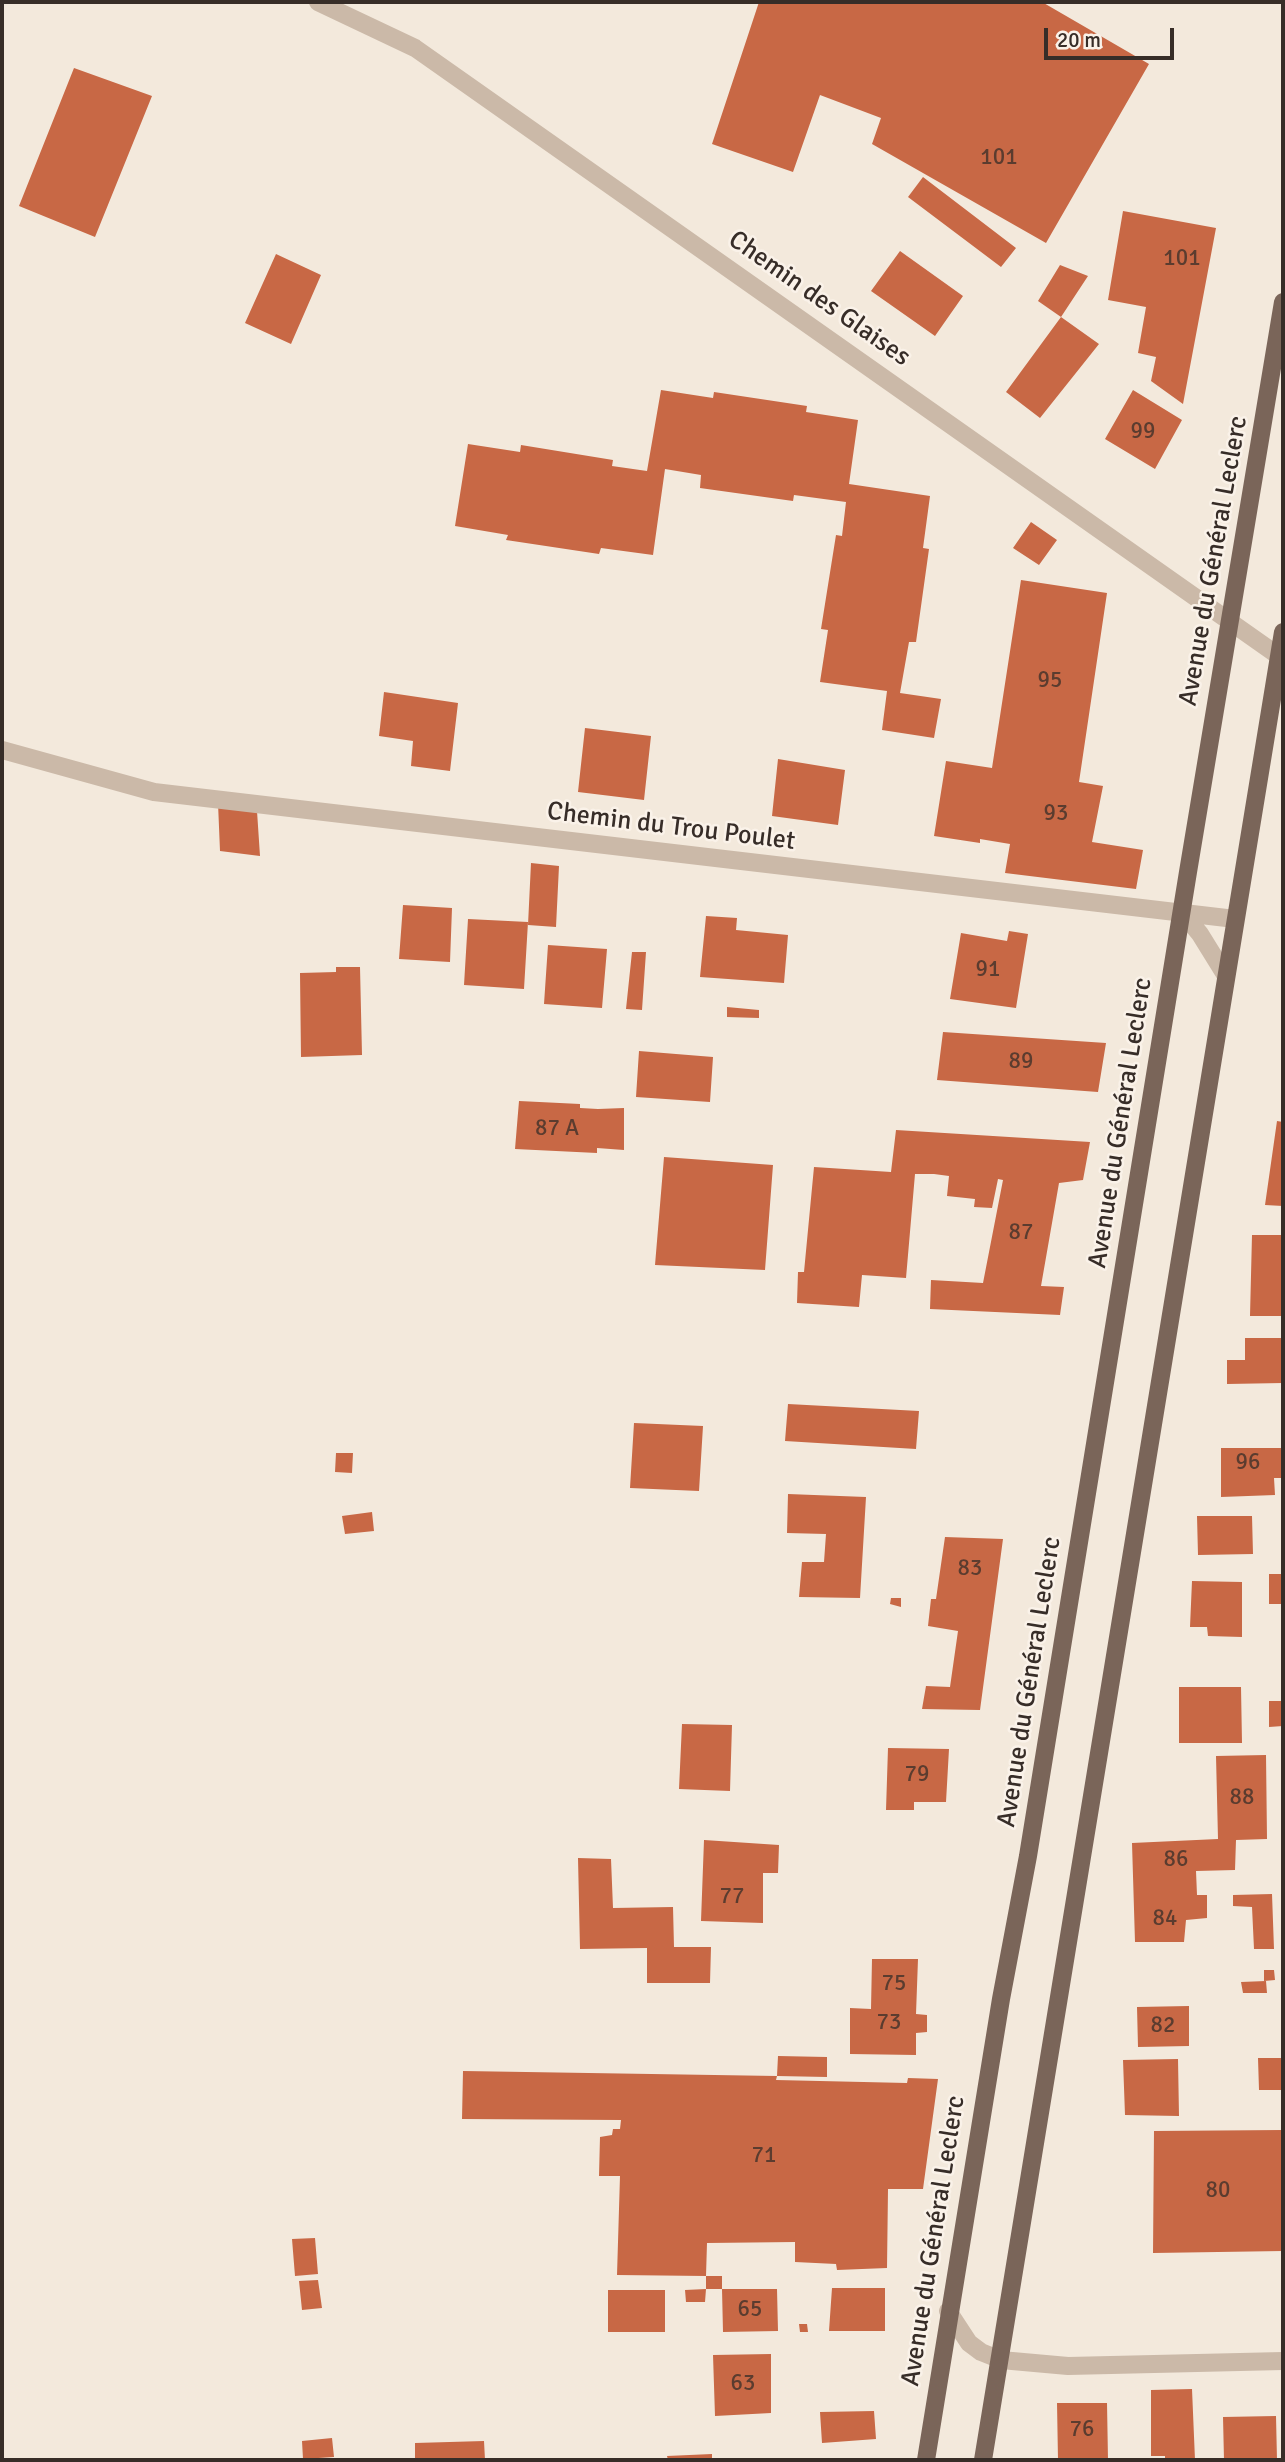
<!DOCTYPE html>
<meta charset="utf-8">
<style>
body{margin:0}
#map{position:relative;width:1285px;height:2462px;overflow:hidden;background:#f3e9dc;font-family:Signika,sans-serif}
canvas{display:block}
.frame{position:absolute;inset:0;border:4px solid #372d28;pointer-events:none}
.scale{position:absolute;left:1044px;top:28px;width:130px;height:32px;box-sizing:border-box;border:4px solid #372d28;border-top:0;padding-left:9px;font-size:21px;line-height:24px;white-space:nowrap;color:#372d28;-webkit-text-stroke:5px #faf2e9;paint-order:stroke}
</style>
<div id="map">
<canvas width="1285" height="2462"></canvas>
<div class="frame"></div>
<div class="scale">20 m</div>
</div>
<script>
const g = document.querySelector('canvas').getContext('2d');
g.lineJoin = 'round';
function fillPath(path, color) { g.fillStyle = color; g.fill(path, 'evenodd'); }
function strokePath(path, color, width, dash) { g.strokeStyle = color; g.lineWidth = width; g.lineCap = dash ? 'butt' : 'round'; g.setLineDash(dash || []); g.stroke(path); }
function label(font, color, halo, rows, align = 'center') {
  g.font = font + ' Signika,sans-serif'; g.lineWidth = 5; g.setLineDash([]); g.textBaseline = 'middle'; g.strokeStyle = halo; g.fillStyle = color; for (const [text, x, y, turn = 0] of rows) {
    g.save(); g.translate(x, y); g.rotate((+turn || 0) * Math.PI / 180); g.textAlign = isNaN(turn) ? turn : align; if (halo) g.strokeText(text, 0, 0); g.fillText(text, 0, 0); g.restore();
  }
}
fillPath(new Path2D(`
 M759,2H1042L1149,64L1046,243L872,144L881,118L820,95L793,172L712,144Z
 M74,68L152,96L95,237L19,206Z
 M923,177L1016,248L1001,267L908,197Z
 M1123,211L1216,228L1183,404L1151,381L1156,357L1138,353L1146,307L1108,300Z
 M900,251L963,296L935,336L871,291Z
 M276,254L321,275L291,344L245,323Z
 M1060,265L1088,276L1061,317L1038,301Z
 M1061,317L1099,344L1040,418L1006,392Z
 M661,390L713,398L714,392L807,406L806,412L858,420L849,484L930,496L923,548L929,549L916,642H909L900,693L941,699L934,738L882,730L887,691L820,682L828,630L821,629L836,535L842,536L846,502L794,495L793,501L700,488L701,475L665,469L653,555L601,548L599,554L506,540L508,535L455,526L468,444L520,452L521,445L613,460L612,466L647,471Z
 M1133,390L1182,420L1155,469L1105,439Z
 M1031,522L1057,540L1039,565L1013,548Z
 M1021,580L1107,593L1079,782L1103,786L1092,842L1143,850L1136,889L1005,873L1010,844L980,839V843L934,836L946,761L992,768Z
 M384,692L458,703L450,771L411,766L413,741L379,736Z
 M585,728L651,736L644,800L578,792Z
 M778,759L845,770L838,825L772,816Z
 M218,803L257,811L260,856L220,851Z
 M531,863L559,866L556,927L528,925Z
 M403,905L452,908L450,962L399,959Z
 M706,916L737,918L736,930L788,935L784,983L700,977Z
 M468,919L528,922L524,989L464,985Z
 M1009,931L1028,934L1016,1008L950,999L961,933L1007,941Z
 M548,945L607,949L602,1008L544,1004Z
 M632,952H646L642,1010L626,1009Z
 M336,967H360L362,1055L301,1057L300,973L336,972Z
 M727,1007L759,1010V1018L727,1017Z
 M943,1032L1106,1043L1098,1092L937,1080Z
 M639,1051L713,1057L710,1102L636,1097Z
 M519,1101L580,1104V1108L598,1109L624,1108V1150L597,1148V1153L515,1149Z
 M1277,1121L1283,1122V1206L1265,1205Z
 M896,1130L1090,1142L1083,1180L1059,1183L1041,1286L1064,1287L1060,1315L930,1309L931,1280L983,1283L1003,1180L998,1179L992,1208L974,1207L975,1199L947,1196L949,1176L934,1174H915L906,1278L862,1275L859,1307L797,1303L798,1272H804L814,1167L891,1172Z
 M664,1157L773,1165L765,1270L655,1265Z
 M1252,1235H1283V1316H1250Z
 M1245,1338H1283V1383L1227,1384V1360H1245Z
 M788,1404L919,1411L916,1449L785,1441Z
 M634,1423L703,1426L699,1491L630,1488Z
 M1221,1448H1283V1478H1274L1275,1495L1221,1497Z
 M336,1453H353L352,1473L335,1472Z
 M788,1494L866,1497L860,1598L799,1597L802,1562H824L826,1534L787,1533Z
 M372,1512L374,1531L345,1534L342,1516Z
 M1197,1516H1252L1253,1554L1198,1555Z
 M945,1537L1003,1539L980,1710L922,1709L926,1686L950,1687L958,1631L928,1626L931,1599H936Z
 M1269,1574H1283V1604H1269Z
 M1192,1581L1242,1582V1637L1208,1636L1207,1627H1190Z
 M891,1598H901V1607L890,1604Z
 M1179,1687H1241L1242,1743H1179Z
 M1269,1701H1283V1726L1269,1727Z
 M682,1724L732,1725L730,1791L679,1789Z
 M888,1748L949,1749L946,1802H914V1810H886Z
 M1266,1755L1267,1839L1236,1840L1235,1870L1196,1871L1197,1895H1207V1918L1186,1920L1184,1942H1135L1132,1843L1218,1839L1216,1756Z
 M704,1840L779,1845L778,1873H763V1923L701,1921Z
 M578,1858L611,1859L613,1908L673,1907L674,1947H711L710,1983H647V1948L580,1949Z
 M1272,1894L1274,1949H1254L1252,1907L1233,1906V1895Z
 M872,1959H918L916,2014L927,2015V2032L916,2033V2055L850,2054V2008L871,2009Z
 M1264,1970H1274L1275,1980L1264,1981Z
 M1266,1981L1267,1993H1243L1241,1982Z
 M1189,2006V2046L1138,2047L1137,2007Z
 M778,2056L827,2057V2077L777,2076Z
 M1258,2058H1283V2090H1259Z
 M1178,2059L1179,2116L1125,2115L1123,2060Z
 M463,2071L777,2076L776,2080L907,2083L908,2078L938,2079L923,2189H888L887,2268L837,2270L836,2264L795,2262V2242L707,2243L706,2276H722V2289H777L778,2331L723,2332L722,2289H706V2276L617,2275L620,2176H599L600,2137L612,2135L613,2129H620L621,2120L462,2119Z
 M1283,2130V2251L1153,2253L1154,2131Z
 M315,2238L318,2274L295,2276L292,2239Z
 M318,2280L322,2308L302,2310L299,2281Z
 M832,2288H885V2331H829Z
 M706,2289L705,2302H686L685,2290Z
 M608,2290H665V2332H608Z
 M799,2324H807L808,2332H800Z
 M771,2354V2413L715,2416L713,2355Z
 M1192,2389L1195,2460H1165V2456H1151V2390Z
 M1057,2403H1107L1108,2460H1058Z
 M874,2411L876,2439L822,2443L820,2412Z
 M1276,2416L1277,2460H1224L1223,2417Z
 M332,2438L334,2457L303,2459L302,2441Z
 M484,2441L485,2460H415V2443Z
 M712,2454V2460H668L667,2456Z`), '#c86845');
strokePath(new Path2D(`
 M318,2L415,48L1283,659
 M2,750L154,792L1235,919
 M1182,912L1200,934L1226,976
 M948,2311L969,2343L981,2352L1001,2360L1068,2366L1283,2361`), '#cbb9a8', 18);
strokePath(new Path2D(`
 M926,2460L1001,1999L1028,1856L1188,872L1283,302
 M983,2460L1283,632`), '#7a6559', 18);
label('23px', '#5b3c2f', null, [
 ["101",999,158],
 ["101",1182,259],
 ["99",1143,432],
 ["95",1050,681],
 ["93",1056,814],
 ["91",988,970],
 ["89",1021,1062],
 ["87 A",557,1129],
 ["87",1021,1233],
 ["96",1248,1463],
 ["83",970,1569],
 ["79",917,1775],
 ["88",1242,1798],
 ["86",1176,1860],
 ["77",732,1897],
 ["84",1165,1919],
 ["75",894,1984],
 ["73",889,2023],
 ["82",1163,2026],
 ["71",764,2156],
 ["80",1218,2191],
 ["65",750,2310],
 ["63",743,2384],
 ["76",1082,2430]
]);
label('26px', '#372d28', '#faf2e9', [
 ["Chemin des Glaises",819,299,35],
 ["Avenue du Général Leclerc",1214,561,-80],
 ["Chemin du Trou Poulet",671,827,7],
 ["Avenue du Général Leclerc",1121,1123,-81],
 ["Avenue du Général Leclerc",1030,1682,-81],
 ["Avenue du Général Leclerc",934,2241,-81]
]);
</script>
